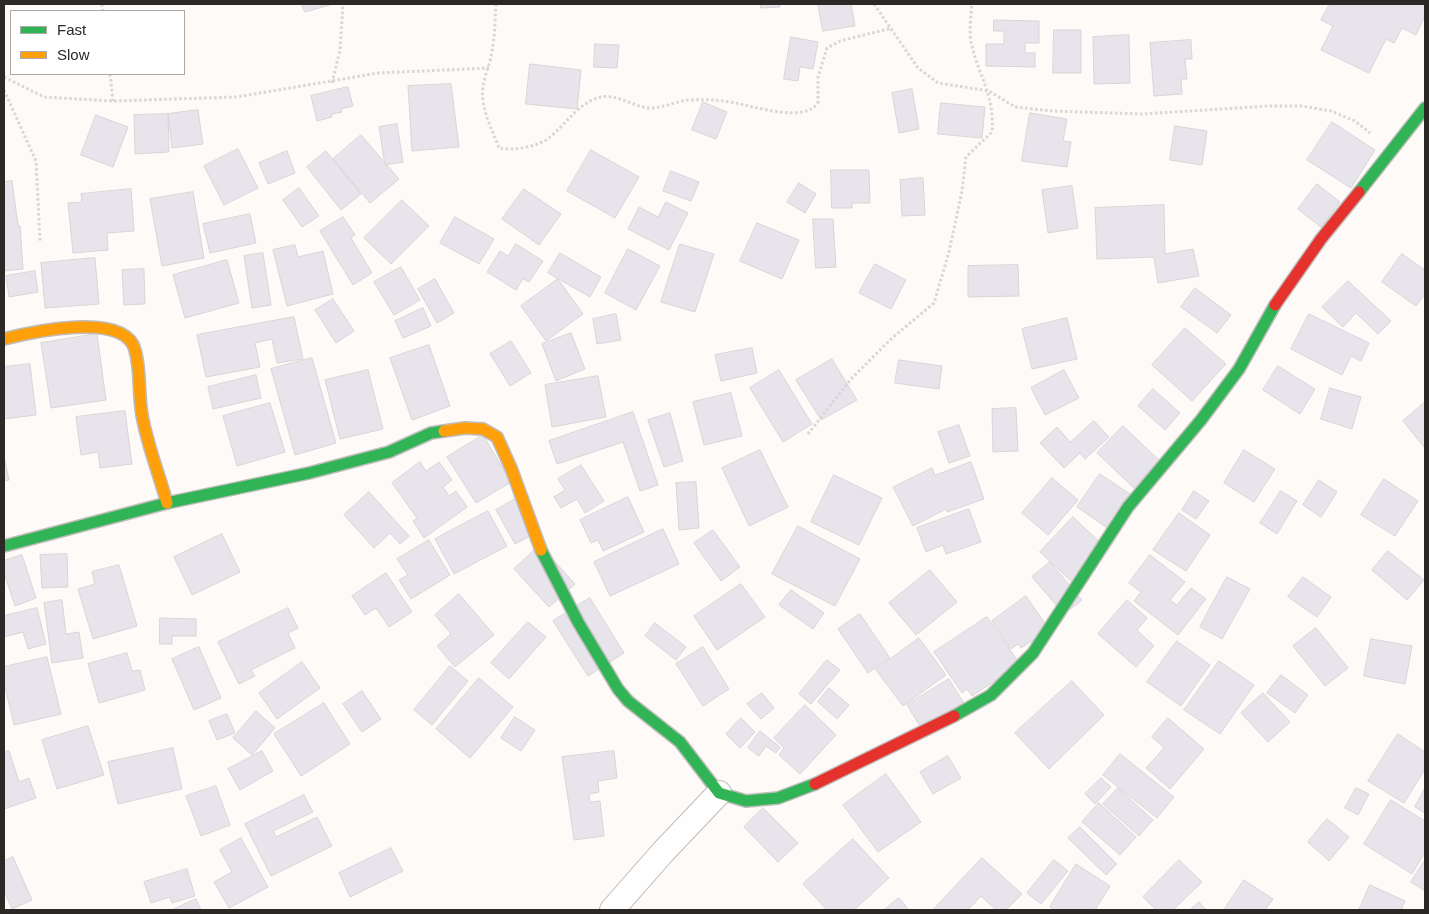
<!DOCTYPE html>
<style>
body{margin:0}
#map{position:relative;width:1429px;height:914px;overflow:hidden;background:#fdfaf8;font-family:Helvetica,sans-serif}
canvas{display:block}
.frame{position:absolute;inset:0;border:5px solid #2c2826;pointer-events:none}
.legend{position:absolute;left:10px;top:10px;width:175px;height:65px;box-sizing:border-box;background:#fff;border:1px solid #aba9a8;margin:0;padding:6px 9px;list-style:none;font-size:15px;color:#2c2826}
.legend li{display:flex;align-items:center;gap:10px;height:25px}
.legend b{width:25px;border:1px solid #aba9a8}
</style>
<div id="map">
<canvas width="1429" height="914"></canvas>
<div class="frame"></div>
<ul class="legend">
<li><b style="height:6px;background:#30b455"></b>Fast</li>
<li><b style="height:6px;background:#ff9f0a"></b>Slow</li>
</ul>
</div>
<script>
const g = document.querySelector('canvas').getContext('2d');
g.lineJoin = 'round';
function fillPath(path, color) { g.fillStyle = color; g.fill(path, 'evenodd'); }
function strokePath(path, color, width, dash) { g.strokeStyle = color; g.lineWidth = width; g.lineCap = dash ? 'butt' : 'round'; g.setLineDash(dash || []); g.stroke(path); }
const building = new Path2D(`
 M302,4H333L305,12Z
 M761,4H780V7L761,8Z
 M818,4H851L855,26L823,31Z
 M1330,4H1425V16L1416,35L1402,28L1394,43L1386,39L1369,73L1321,50L1333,26L1321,20Z
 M994,20L1039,21V43H1025V53H1035V67L986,66V44H1004V31H994Z
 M1054,30H1081V73H1053Z
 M1129,35L1130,83L1094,84L1093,37Z
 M791,37L818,42L813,69L800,67L798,81L784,79Z
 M1191,40L1192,59H1185L1187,79H1181L1182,94L1154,96L1150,43Z
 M595,44L619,45L617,68L594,67Z
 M530,64L581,70L577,109L526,104Z
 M451,84L459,147L412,151L408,86Z
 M348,87L353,106L341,109L342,112L332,114V117L317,121L311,96Z
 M912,89L919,129L899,133L892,93Z
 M703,102L727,112L716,139L692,130Z
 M941,103L985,107L982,138L938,134Z
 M198,110L203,144L172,148L168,114Z
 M1030,113L1067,119L1063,141L1071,142L1067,167L1022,161Z
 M168,114L169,152L135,154L134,115Z
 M96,115L128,127L113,167L81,155Z
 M1332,122L1375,150L1351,188L1307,160Z
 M397,124L403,162L385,165L379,127Z
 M1175,126L1207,131L1202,165L1170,160Z
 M361,135L399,179L370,203L333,159Z
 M238,149L258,188L224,205L204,166Z
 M591,150L639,177L615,218L567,191Z
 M287,151L295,173L268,184L259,163Z
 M326,151L361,194L341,210L307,167Z
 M831,170H869L870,203H852V208H832Z
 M671,171L699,182L691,201L663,191Z
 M923,178L925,215L902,216L900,180Z
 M12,181L18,225L20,226L23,269L4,271V182Z
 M799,183L816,194L805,213L787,202Z
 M1317,184L1340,202L1321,227L1298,209Z
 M1072,186L1078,228L1048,233L1042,190Z
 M299,188L319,216L302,227L283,200Z
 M131,189L134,231L107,233L108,250L73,253L68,203L82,202L81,194Z
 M524,189L561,214L539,245L502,219Z
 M193,192L204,258L162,266L150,199Z
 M402,200L429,226L391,264L364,238Z
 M666,202L688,213L669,250L628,229L639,207L658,217Z
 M1164,205L1165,254L1193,249L1199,276L1158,283L1154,257L1097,259L1095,208Z
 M250,214L256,243L210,253L203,224Z
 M343,217L355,235L351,238L372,273L353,285L320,231Z
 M455,217L494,239L479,264L440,243Z
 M813,219H833L836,267L816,268Z
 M757,223L799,240L782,279L740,261Z
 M516,244L543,261L529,282L523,279L516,290L487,272L500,251L508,256Z
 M680,244L714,254L695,312L661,302Z
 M295,245L298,257L323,251L333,294L287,306L273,250Z
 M628,249L660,266L636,310L605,293Z
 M263,253L271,305L252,308L244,256Z
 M560,253L601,277L590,297L548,273Z
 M1402,254L1425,270V294L1416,306L1382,282Z
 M95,258L99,304L45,308L41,263Z
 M227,260L239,303L185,318L173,275Z
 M875,264L906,280L891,309L859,293Z
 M1018,265L1019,296L968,297V266Z
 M401,267L420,300L394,315L374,282Z
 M144,269L145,304L124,305L122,270Z
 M35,271L38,292L9,297L6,276Z
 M435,279L454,313L437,323L418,289Z
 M558,279L583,314L546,341L521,306Z
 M1348,281L1391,321L1378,334L1356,313L1343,327L1322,307Z
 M1195,288L1231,315L1217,333L1181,307Z
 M333,299L354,331L336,343L315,310Z
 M423,308L431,326L403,338L395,321Z
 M616,314L621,340L597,344L593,319Z
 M1309,314L1369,343L1361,361L1351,356L1342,375L1291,349Z
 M294,317L303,359L277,363L272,339L255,343L260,367L206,377L197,335Z
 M1067,318L1077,359L1032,369L1022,329Z
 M1185,328L1226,364L1192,401L1152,365Z
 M571,333L585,369L556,381L542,344Z
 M97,334L106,400L51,408L41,343Z
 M511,341L531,373L510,386L490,354Z
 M429,345L450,406L412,420L390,358Z
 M752,348L757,373L721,381L715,355Z
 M312,358L336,443L295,455L271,369Z
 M832,359L857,400L821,420L796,380Z
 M899,360L942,366L939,389L895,383Z
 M30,364L36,415L4,419V367Z
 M1278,366L1315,389L1300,414L1263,390Z
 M368,370L383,429L340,439L325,380Z
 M779,370L812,424L783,442L750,388Z
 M1064,370L1079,398L1045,415L1031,388Z
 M256,375L261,398L213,409L208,387Z
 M598,376L606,417L552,427L545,385Z
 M1330,388L1361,397L1352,429L1321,419Z
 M1153,389L1180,413L1165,430L1138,406Z
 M731,393L742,436L704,445L693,402Z
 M1425,402V448L1403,421Z
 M270,403L285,452L237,466L223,416Z
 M1016,408L1018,451L993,452L992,409Z
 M125,411L132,464L100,468L98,452L81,455L76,417Z
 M633,412L658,485L640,491L623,442L557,464L549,441Z
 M670,413L683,461L664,467L648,420Z
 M1094,421L1109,437L1085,459L1080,453L1064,468L1040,443L1057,427L1070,442Z
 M959,425L970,456L949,463L938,432Z
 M1123,426L1161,462L1135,489L1097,453Z
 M483,435L511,482L476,503L447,457Z
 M760,450L788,507L749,526L722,468Z
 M1244,450L1275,469L1254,502L1224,483Z
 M4,457L9,480L4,481Z
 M420,462L426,471L439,462L452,480L443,487L449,496L456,491L467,507L424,538L413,521L417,518L392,483Z
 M971,462L984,499L947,512L946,509L913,526L893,487L932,468L935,475Z
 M581,465L604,501L585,513L577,499L561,508L554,497L565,490L558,479Z
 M1100,474L1139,500L1116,534L1077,507Z
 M834,475L882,498L859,545L811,522Z
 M1052,478L1078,500L1048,535L1022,513Z
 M1384,479L1418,501L1395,536L1361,515Z
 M1319,480L1337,492L1321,517L1303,505Z
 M696,482L699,528L679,530L676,483Z
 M1194,491L1209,501L1196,519L1182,510Z
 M1281,491L1297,501L1277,534L1260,523Z
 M369,492L409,536L400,544L390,533L374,548L344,515Z
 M628,497L644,532L603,551L598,540L591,543L580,520Z
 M515,499L534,534L515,544L496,510Z
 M969,509L981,542L946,554L943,545L926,552L917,528Z
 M488,511L507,546L454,574L435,539Z
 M1179,513L1210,535L1186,571L1153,550Z
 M1073,517L1106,548L1073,583L1040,552Z
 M798,526L860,559L835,606L772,574Z
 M663,529L679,564L610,596L594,562Z
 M713,530L740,567L721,581L694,543Z
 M222,534L240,572L192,595L174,557Z
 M429,540L450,575L411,599L399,580L408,575L397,559Z
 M540,545L575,584L549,607L514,569Z
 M1388,551L1424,580L1407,600L1372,570Z
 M67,554L68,587L42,588L40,555Z
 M22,555L36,598L15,606L4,573V561Z
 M1150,555L1185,582L1170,600L1177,605L1191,588L1206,599L1178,635L1134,601L1141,592L1129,583Z
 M1050,562L1082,600L1064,614L1032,577Z
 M119,565L137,626L93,639L78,589L95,584L92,572Z
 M930,570L957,602L916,635L889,603Z
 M386,573L412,612L389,627L376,608L365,615L352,596Z
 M1227,577L1250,589L1222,639L1200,627Z
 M1303,577L1331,597L1317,617L1288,597Z
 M741,584L765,617L717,650L694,616Z
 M791,590L824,613L813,629L779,605Z
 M459,594L494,635L455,667L437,646L451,634L435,615Z
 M1026,596L1049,629L1021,648L1018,644L1011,649L992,621Z
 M590,598L624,653L588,676L553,621Z
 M62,600L66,634L79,632L83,658L52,663L44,603Z
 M1127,600L1147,618L1137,630L1154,646L1136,667L1098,634Z
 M37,608L46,644L28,649L23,632L4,637V616Z
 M288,608L298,628L288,633L295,648L251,670L255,676L239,684L218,642Z
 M860,614L890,658L868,673L838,629Z
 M987,617L1020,664L972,696L967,689L962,693L934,652Z
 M160,618L196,619V636H172V644H160Z
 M528,622L546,637L509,679L491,663Z
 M655,623L686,647L676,660L645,636Z
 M1316,628L1348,668L1325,686L1293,646Z
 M919,638L946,675L903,706L876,670Z
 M1371,639L1412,646L1405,684L1364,676Z
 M1177,641L1210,665L1181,706L1147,682Z
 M199,647L221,698L194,710L172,659Z
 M703,647L729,689L703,706L676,664Z
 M127,653L132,671L140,670L145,690L99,703L88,664Z
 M47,657L61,714L14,725L4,683V667Z
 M827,660L840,670L811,704L799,694Z
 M1219,661L1254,685L1220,734L1184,710Z
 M302,662L320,688L277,719L259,693Z
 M450,666L468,681L432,725L414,710Z
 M1281,675L1308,695L1295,713L1267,693Z
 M479,678L513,707L470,758L436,729Z
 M949,679L965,705L923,731L907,705Z
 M1072,681L1104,715L1049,769L1015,733Z
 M829,688L849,705L837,719L818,702Z
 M362,691L381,719L362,732L343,704Z
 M762,693L774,708L761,719L747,704Z
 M1263,693L1290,722L1268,742L1241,713Z
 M324,703L350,744L301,776L274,734Z
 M805,705L836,735L800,774L779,755L784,748L774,738Z
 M256,711L275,728L252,755L233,738Z
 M227,714L235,733L217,740L209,721Z
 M515,717L535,730L521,751L501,738Z
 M741,718L755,732L740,748L726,734Z
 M1168,718L1204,749L1170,789L1146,768L1164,748L1152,737Z
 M88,726L104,775L57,789L42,740Z
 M760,731L780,747L776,753L766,746L759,756L748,748Z
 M1398,734L1425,752V769L1404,803L1368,781Z
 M173,748L182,789L118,804L108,762Z
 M9,751L19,782L29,778L36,798L4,809V752Z
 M262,751L273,771L240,790L228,769Z
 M614,751L617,778L598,781L599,792L589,794L590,802L600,801L604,836L574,840L562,757Z
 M1120,754L1174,797L1157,818L1103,775Z
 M948,756L961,778L933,794L920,772Z
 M886,774L921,822L878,852L843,805Z
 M1101,778L1111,787L1095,804L1085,794Z
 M216,786L230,825L201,836L186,796Z
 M1118,788L1153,820L1139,836L1103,804Z
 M1356,788L1369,794L1358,815L1345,808Z
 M1425,788V813L1415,807Z
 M304,795L313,812L273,831L276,837L317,817L332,846L271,876L245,824Z
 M1391,800L1425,821V852L1412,874L1364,844Z
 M1099,803L1136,837L1120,855L1082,822Z
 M763,808L798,843L778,862L744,827Z
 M1327,819L1349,837L1329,861L1308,842Z
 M1080,827L1117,864L1106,875L1068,838Z
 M241,838L268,887L229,908L214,882L232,872L220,850Z
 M853,839L889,878L854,910H827L803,884Z
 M391,848L403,871L350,897L339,873Z
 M13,857L32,900L12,909L4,891V861Z
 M982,858L1022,894L1006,910H996L981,896L968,910H933Z
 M1054,860L1068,871L1041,904L1027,893Z
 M1179,860L1202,882L1173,910H1156L1143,897Z
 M1425,860V891L1411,882Z
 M1076,864L1110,886L1095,910H1056L1050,907Z
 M187,869L195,896L172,903L170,897L151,903L144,882Z
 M1244,880L1273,899L1265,910H1224Z
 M1370,885L1405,901L1401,910H1359Z
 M899,898L909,910H884Z
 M196,899L201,910H172Z
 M1199,902L1206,910H1190Z`);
fillPath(building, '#e7e4ec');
strokePath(building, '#d7d5d6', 1);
const street = new Path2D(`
 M612,910L663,852L719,793`);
const fast = new Path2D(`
 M1359,192L1425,108
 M4,546L167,503L309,473L389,452L431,433L444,431
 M541,550L578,622L618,689L628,701L680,742L719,793L746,801L778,798L815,784
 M954,716L991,695L1033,653L1128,507L1201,420L1239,369L1275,305`);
const slow = new Path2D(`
 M4,339C31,332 125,311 135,350C141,370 138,394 142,415C147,444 159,474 167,503
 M444,431L465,428L483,429L497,437L511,468L541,550`);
const jam = new Path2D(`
 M1275,305L1321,239L1359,192
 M815,784L954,716`);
strokePath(street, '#bfbcba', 26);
strokePath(fast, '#bfbcba', 14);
strokePath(slow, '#bfbcba', 14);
strokePath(jam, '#bfbcba', 14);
strokePath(new Path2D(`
 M102,4L103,11
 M496,4C495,19 495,35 492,51C490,67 480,83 483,100C485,117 493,132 499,148C514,151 538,147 550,137C566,124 577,105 597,98C614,92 632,106 648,108C661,109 676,101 689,100C705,99 720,100 735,103C753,106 807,124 818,102V77L827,48L840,41L892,28
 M874,4L918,68L938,83L989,91L1015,107L1052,111L1143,114L1268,106H1302L1331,111L1355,121L1370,133
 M110,74L113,101
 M4,77L44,97L113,101L237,97L378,73L489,68
 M332,83L340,50L343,4
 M4,90L36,161L40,241
 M808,434L851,379L892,338L934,303L949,252L962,191L966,157L992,132C995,95 978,75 971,42C969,31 971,16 972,4`), '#d8d6d6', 3, [2.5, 2.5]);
strokePath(street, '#fffefe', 24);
strokePath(fast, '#30b455', 11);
strokePath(slow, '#ff9f0a', 11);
strokePath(jam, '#e5322d', 11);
</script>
